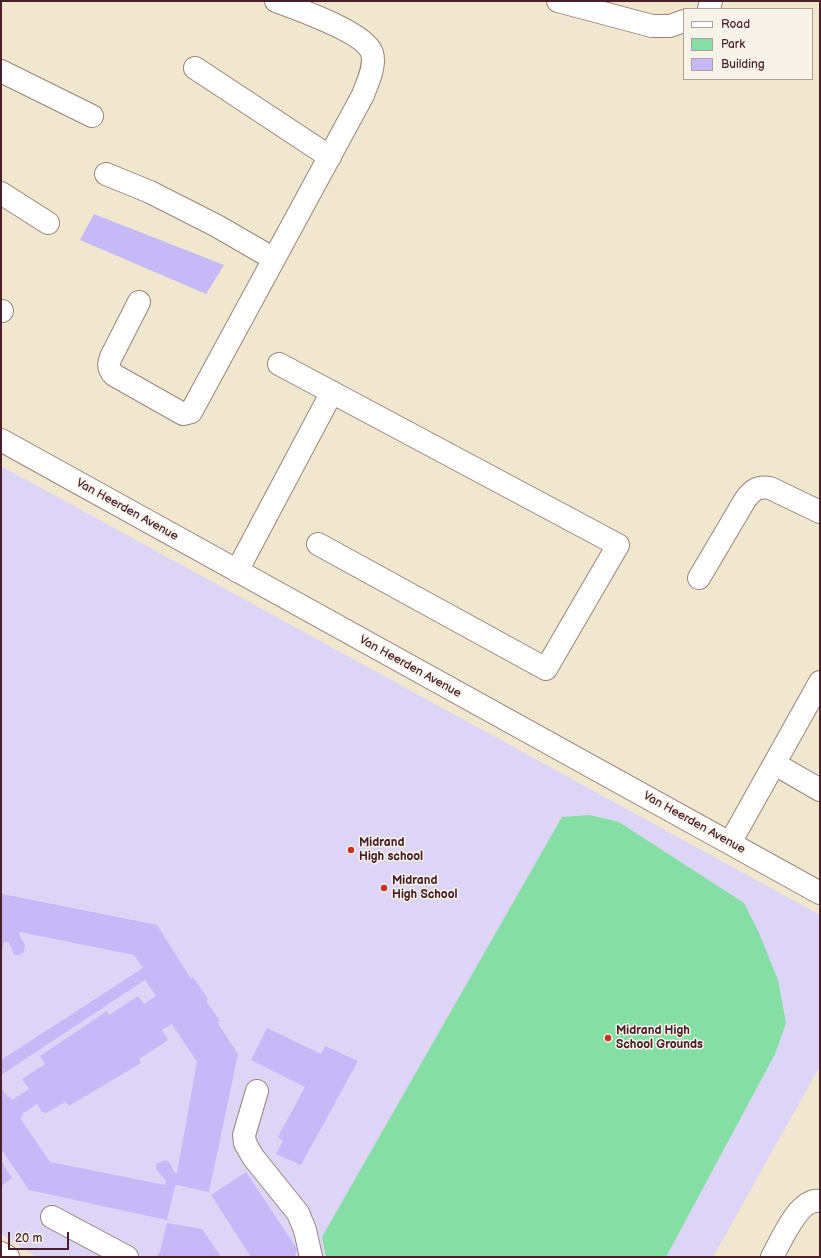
<!DOCTYPE html>
<style>
body{margin:0}
#map{position:relative;width:821px;height:1258px;overflow:hidden;background:#f0e7ce;font-family:"Balsamiq Sans",sans-serif}
canvas{display:block}
.frame{position:absolute;inset:0;border:2px solid #4a1f2b;pointer-events:none}
.legend{position:absolute;left:683px;top:8px;width:130px;height:72px;box-sizing:border-box;background:#f7f3e8;border:1px solid #b29e9c;margin:0;padding:5px 7px;list-style:none;font-size:12px;color:#4a1f2b}
.legend li{display:flex;align-items:center;gap:8px;height:20px}
.legend b{width:20px;border:1px solid #b29e9c}
.scale{position:absolute;left:8px;top:1232px;width:61px;height:18px;box-sizing:border-box;border:2px solid #4a1f2b;border-top:0;padding-left:5px;font-size:12px;line-height:14px;white-space:nowrap;color:#4a1f2b;-webkit-text-stroke:3px #f7f3e8;paint-order:stroke}
</style>
<div id="map">
<canvas width="821" height="1258"></canvas>
<div class="frame"></div>
<ul class="legend">
<li><b style="height:5px;background:#fff"></b>Road</li>
<li><b style="height:11px;background:#85dfa4"></b>Park</li>
<li><b style="height:11px;background:#c6b9f8"></b>Building</li>
</ul>
<div class="scale">20 m</div>
</div>
<script>
const g = document.querySelector('canvas').getContext('2d');
g.lineJoin = 'round';
function fillPath(path, color) { g.fillStyle = color; g.fill(path, 'evenodd'); }
function strokePath(path, color, width, dash) { g.strokeStyle = color; g.lineWidth = width; g.lineCap = dash ? 'butt' : 'round'; g.setLineDash(dash || []); g.stroke(path); }
function label(font, color, halo, rows, align = 'center') {
  g.font = font + ' "Balsamiq Sans",sans-serif'; g.lineWidth = 3; g.setLineDash([]); g.textBaseline = 'middle'; g.strokeStyle = halo; g.fillStyle = color; for (const [text, x, y, turn = 0] of rows) {
    g.save(); g.translate(x, y); g.rotate((+turn || 0) * Math.PI / 180); g.textAlign = isNaN(turn) ? turn : align; if (halo) g.strokeText(text, 0, 0); g.fillText(text, 0, 0); g.restore();
  }
}
fillPath(new Path2D(`
 M1,466L820,915V1066L713,1257H37L1,1234Z`), '#ddd5f6');
fillPath(new Path2D(`
 M589,815L619,822L744,903L759,933L778,980L786,1023L775,1054L666,1257H326L322,1237L562,817Z`), '#85dfa4');
fillPath(new Path2D(`
 M94,214L224,265L206,294L80,240Z
 M1,892L2,894L157,925L191,979L193,977L208,999L206,1001L220,1021L217,1022L238,1054L209,1192L178,1185L175,1186L167,1220L29,1190L1,1149V1087L8,1098L10,1097L12,1100L29,1089L22,1079L45,1064L40,1056L107,1011L109,1015L138,996L144,1004L156,996L145,980L1,1075V1060L143,968L134,955L20,932L19,934L25,945L24,952L19,955H14L9,942H4L1,954ZM172,1024L197,1062L177,1173H175L169,1162L165,1160L156,1164V1169L166,1181L165,1185L50,1162L20,1118L23,1116L22,1114L37,1104L42,1112L46,1113L65,1102L69,1106L141,1063L139,1059L168,1040L162,1030Z
 M267,1028L321,1054L325,1046L358,1061L301,1165L276,1154L283,1141L278,1137L305,1087L251,1060Z
 M1,1161L12,1178L1,1186Z
 M246,1172L297,1249L295,1257H251L211,1195Z
 M167,1223L202,1229L221,1257H156L160,1252Z`), '#c6b9f8');
const minor = new Path2D(`
 M558,1L652,26H670L684,21
 M709,9L711,1
 M195,68L330,157
 M1,71L92,116
 M106,174L150,192L217,226L274,259
 M1,193L48,223
 M139,302L111,357C108,364 108,369 114,375L183,414L191,412L363,95C367,83 376,67 372,53C365,32 297,9 276,1
 M1,311H2
 M279,364L618,545L546,669L318,544
 M1,440L820,893
 M237,571L332,392
 M699,578L745,500C752,490 758,486 770,488L820,512
 M775,764L820,790
 M730,843L820,682
 M257,1091L244,1135L245,1143L253,1157L298,1213L305,1230L311,1257
 M52,1217L127,1257
 M1,1253L8,1257
 M772,1257C781,1241 799,1197 820,1201`);
strokePath(minor, '#9d837c', 24);
strokePath(minor, '#fff', 22);
for (const [x, y, r, color] of [
 [351,850,4,"#c8321e"],
 [384,888,4,"#c8321e"],
 [608,1038,4,"#c8321e"]
]) { const dot = new Path2D(); dot.arc(x, y, r, 0, 2 * Math.PI); g.fillStyle = color; g.fill(dot); strokePath(dot, '#f7f3e8', 1.5); }
label('12px', '#4a1f2b', '#f7f3e8', [
 ["Van Heerden Avenue",127,510,29],
 ["Van Heerden Avenue",410,667,29],
 ["Van Heerden Avenue",694,823,29]
]);
label('bold 12px', '#4a1f2b', '#f7f3e8', [
 ["Midrand",359,843],
 ["High school",359,857],
 ["Midrand",392,881],
 ["High School",392,895],
 ["Midrand High",616,1031],
 ["School Grounds",616,1045]
], 'left');
</script>
